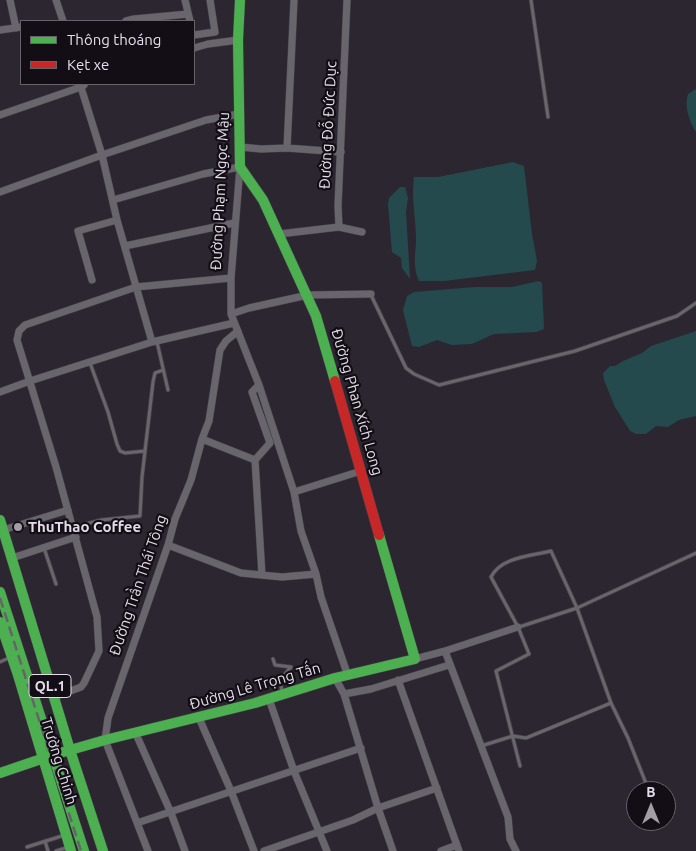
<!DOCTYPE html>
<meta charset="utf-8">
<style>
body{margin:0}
#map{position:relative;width:696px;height:851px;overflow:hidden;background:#2c2630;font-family:Ubuntu,sans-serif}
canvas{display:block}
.legend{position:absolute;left:20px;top:20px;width:175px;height:65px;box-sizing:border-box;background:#130e16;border:1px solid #67616a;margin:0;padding:6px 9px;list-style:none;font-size:15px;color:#e4dde9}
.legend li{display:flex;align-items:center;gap:10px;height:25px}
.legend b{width:25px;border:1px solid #67616a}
.north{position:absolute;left:626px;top:781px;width:50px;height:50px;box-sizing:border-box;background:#130e16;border:1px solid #67616a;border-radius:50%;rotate:0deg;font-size:14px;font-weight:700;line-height:20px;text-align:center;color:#e4dde9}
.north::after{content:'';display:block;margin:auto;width:18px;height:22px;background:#a49da8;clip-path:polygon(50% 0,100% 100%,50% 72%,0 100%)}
</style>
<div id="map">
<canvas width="696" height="851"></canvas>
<ul class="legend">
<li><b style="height:6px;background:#4caf50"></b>Thông thoáng</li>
<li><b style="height:6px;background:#c62828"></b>Kẹt xe</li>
</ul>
<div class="north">B</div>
</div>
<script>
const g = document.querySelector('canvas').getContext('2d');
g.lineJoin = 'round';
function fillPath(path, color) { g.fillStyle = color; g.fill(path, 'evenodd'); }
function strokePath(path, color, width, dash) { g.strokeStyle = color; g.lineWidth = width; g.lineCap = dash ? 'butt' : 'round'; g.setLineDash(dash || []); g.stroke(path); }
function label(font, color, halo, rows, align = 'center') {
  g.font = font + ' Ubuntu,sans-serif'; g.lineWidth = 4.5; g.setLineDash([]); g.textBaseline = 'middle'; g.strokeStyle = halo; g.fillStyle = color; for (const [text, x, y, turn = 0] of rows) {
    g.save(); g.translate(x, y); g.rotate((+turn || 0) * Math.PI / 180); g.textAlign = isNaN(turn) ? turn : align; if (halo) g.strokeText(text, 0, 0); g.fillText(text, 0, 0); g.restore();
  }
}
fillPath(new Path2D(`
 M696,89V132C689,121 684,106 688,94Z
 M513,162L524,166L532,234L537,261L535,270L444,281H419C412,266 416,254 416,239C416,218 411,198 414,177H438Z
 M400,187H405L408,198L406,212L410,279L402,268L401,258L392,252L388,204L389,198Z
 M539,281L542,283L544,329L536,332L494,334L472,344L452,345L437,340L419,347L412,346L403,310L407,296L414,292L475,287H512Z
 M696,331V416L679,420L668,427L656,426L646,434H636L630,431L615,407L604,380L603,373L610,366H615L623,361L642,353L651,346Z`), '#254a4d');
const lane = new Path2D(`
 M531,0L548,117
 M371,295L406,368L414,374L439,385L575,351L677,316L696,303
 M157,342L168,390
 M90,363L108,412L117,444L120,451L125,453L145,451
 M74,527L101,520L140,516L142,477L153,382L155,373L163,370
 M44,548L56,584
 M519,627L577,608L696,553
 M273,659L275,665L291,667L280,680L282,692
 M0,662L9,658
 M481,746L513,736L526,738L611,703
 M520,766L496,671L529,654L518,627L491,577C501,557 531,556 551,551L577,608L611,703L628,738L649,791
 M45,841L48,851
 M27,847L65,835
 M56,851L69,847`);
const street = new Path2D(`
 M10,0L16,28
 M56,0L63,21
 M185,0L190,21
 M347,0L338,206L339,227L362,232
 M126,21L134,19L188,14
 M0,30L21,27
 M194,35L215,32L210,0
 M194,48L208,44L238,40
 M80,84L102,155L117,220L152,342
 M0,115L81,87L84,85
 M240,147L261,149L287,148L341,152
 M287,148L294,0
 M0,192L102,155L206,120L239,114
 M113,200L203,174L240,167L231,278V314L259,385L294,492L301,531L316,574L321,597L348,676
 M279,234L339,227
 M125,246L234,223
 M92,280L78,231L117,220
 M231,314L249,308L308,295L371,294
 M259,385L252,392L270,443L255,460L262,575
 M0,392L30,381L152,342L234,323
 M202,439L255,460
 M294,492L361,471
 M3,530L68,510
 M168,545L241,573L282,577L316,574
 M12,558L76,537
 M445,651L508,817L510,839L516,851
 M415,659L445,651L518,627
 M335,678L344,694L378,808L393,851
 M398,680L459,851
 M344,694L371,689L449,665
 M54,697L81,687L84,683L99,651L97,617L56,467L17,340L19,331L25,325L136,287L231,278
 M269,699L294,771L327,851
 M199,718L231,791L254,851
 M136,734L171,813L185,851
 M137,823L361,748
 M148,851L105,740L108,718L168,545L175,519L191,480L202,439L209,421L220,350L226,341L238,331
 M264,851L353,820L378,808L437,788
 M441,851L457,845`);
const fast = new Path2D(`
 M240,0L238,40L240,167L263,200L316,316L335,381
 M0,520L70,750L103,851
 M0,592L84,851
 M0,622L18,675L71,851
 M0,773L53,755L105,740L255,703L335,678L415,659L379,535`);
const jam = new Path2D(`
 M335,381L379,535`);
strokePath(lane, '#46414a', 4.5);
strokePath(street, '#46414a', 8);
strokePath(fast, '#46414a', 11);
strokePath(jam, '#46414a', 11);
strokePath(lane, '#69656c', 3);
strokePath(street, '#69656c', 7);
strokePath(fast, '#4caf50', 10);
strokePath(jam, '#c62828', 10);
strokePath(new Path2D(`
 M0,598L81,851`), '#68626a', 2.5, [10, 5]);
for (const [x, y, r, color] of [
 [18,527,5,"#a49da8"]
]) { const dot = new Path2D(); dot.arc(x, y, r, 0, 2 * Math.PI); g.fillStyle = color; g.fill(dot); strokePath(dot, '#130e16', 2); }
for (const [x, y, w] of [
 [50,686,42]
]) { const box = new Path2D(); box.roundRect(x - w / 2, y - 11.5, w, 23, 4); g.fillStyle = '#130e16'; g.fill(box); strokePath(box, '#e4dde9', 1); }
label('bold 14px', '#e4dde9', null, [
 ["QL.1",50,686]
]);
label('15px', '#e4dde9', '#130e16', [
 ["Đường Đỗ Đức Dục",328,125,-87],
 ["Đường Phạm Ngọc Mậu",220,191,-87],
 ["Đường Phan Xích Long",357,402,74],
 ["Đường Trần Thái Tông",138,585,-71],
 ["Đường Lê Trọng Tấn",255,686,-16],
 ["Trường Chinh",59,761,73]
]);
label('bold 15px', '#e4dde9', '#130e16', [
 ["ThuThao Coffee",28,527]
], 'left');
</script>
